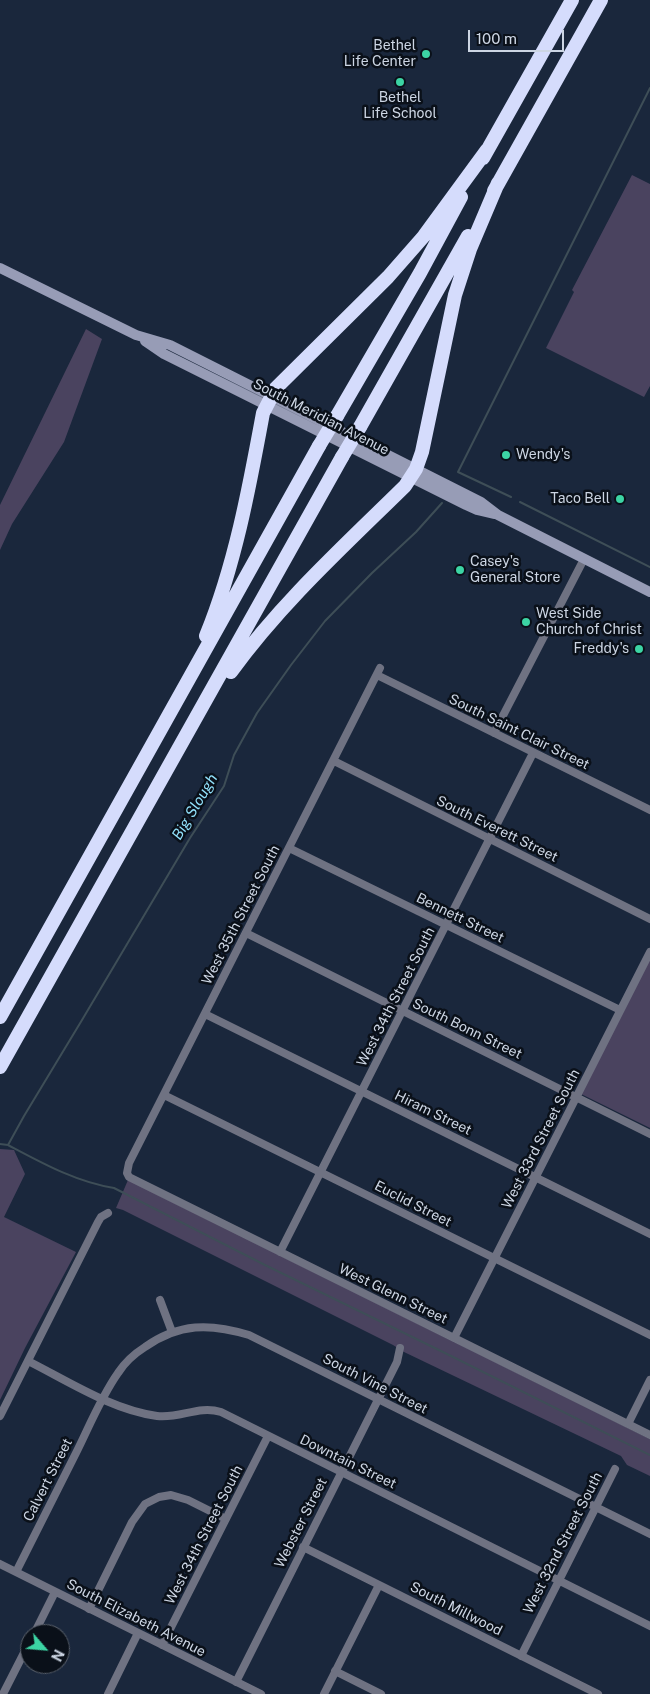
<!DOCTYPE html>
<style>
body{margin:0}
#map{position:relative;width:650px;height:1694px;overflow:hidden;background:#1a273c;font-family:"Public Sans",sans-serif}
canvas{display:block}
.north{position:absolute;left:20px;top:1624px;width:50px;height:50px;box-sizing:border-box;background:#0a1019;border:1px solid #585f6a;border-radius:50%;rotate:117deg;font-size:14px;font-weight:700;line-height:20px;text-align:center;color:#cdd6e4}
.north::after{content:'';display:block;margin:auto;width:18px;height:22px;background:#3cd4a4;clip-path:polygon(50% 0,100% 100%,50% 72%,0 100%)}
.scale{position:absolute;left:468px;top:30px;width:96px;height:22px;box-sizing:border-box;border:2px solid #cdd6e4;border-top:0;padding-left:6px;font-size:15px;line-height:18px;white-space:nowrap;color:#cdd6e4;-webkit-text-stroke:4px #0a1019;paint-order:stroke}
</style>
<div id="map">
<canvas width="650" height="1694"></canvas>
<div class="north">N</div>
<div class="scale">100 m</div>
</div>
<script>
const g = document.querySelector('canvas').getContext('2d');
g.lineJoin = 'round';
function fillPath(path, color) { g.fillStyle = color; g.fill(path, 'evenodd'); }
function strokePath(path, color, width, dash) { g.strokeStyle = color; g.lineWidth = width; g.lineCap = dash ? 'butt' : 'round'; g.setLineDash(dash || []); g.stroke(path); }
function label(font, color, halo, rows, align = 'center') {
  g.font = font + ' "Public Sans",sans-serif'; g.lineWidth = 5; g.setLineDash([]); g.textBaseline = 'middle'; g.strokeStyle = halo; g.fillStyle = color; for (const [text, x, y, turn = 0] of rows) {
    g.save(); g.translate(x, y); g.rotate((+turn || 0) * Math.PI / 180); g.textAlign = isNaN(turn) ? turn : align; if (halo) g.strokeText(text, 0, 0); g.fillText(text, 0, 0); g.restore();
  }
}
fillPath(new Path2D(`
 M632,175L650,184V386L644,397L546,348L574,292L572,290Z
 M86,329L102,339L64,442L12,524L0,550V505Z
 M650,959V1128L581,1094Z
 M0,1149L14,1150L25,1174L4,1217L76,1252L25,1348L0,1400Z
 M128,1180L650,1439V1476L627,1465L621,1456L404,1352L393,1345L123,1210L116,1208Z`), '#4a435f');
strokePath(new Path2D(`
 M511,497L458,472L650,88
 M520,502L650,567
 M0,1144L8,1145L24,1116L82,1020L190,838L224,786L234,755L257,713L291,665L325,621L372,573L416,532L442,503
 M8,1145C42,1163 76,1182 114,1188L265,1265L449,1355L650,1455`), '#3e4e57', 2);
strokePath(new Path2D(`
 M380,668L129,1163L127,1173L129,1177L650,1435
 M377,675L650,810
 M494,733L584,559
 M334,761L650,919
 M289,848L620,1010
 M246,933L650,1134
 M205,1014L650,1234
 M164,1095L650,1335
 M280,1252L533,753
 M160,1300L172,1332
 M454,1338L650,952
 M28,1361C68,1381 112,1410 157,1416C180,1419 198,1405 221,1412L650,1626
 M0,1416L98,1222L101,1217L108,1213
 M628,1424L650,1380
 M303,1547L598,1694
 M0,1564L261,1694
 M16,1572C36,1533 56,1493 76,1453C89,1427 101,1397 118,1373C125,1362 134,1354 145,1347C179,1323 210,1323 249,1335L650,1534
 M89,1609L132,1522L145,1504L159,1497L171,1495L188,1500L226,1519
 M34,1634L55,1592
 M162,1645L268,1436
 M521,1656L615,1469
 M335,1671L381,1694
 M236,1682L397,1362L400,1348
 M3,1694L30,1641
 M108,1694L138,1633
 M324,1694L379,1585`), '#6f7282', 8);
strokePath(new Path2D(`
 M0,268L136,335L170,345L481,502L498,515L650,592
 M145,341L164,354L466,505L477,510L494,514`), '#979cb6', 10);
strokePath(new Path2D(`
 M483,158L572,0
 M494,191L601,0
 M337,416L420,273L461,197
 M360,427L468,236
 M206,636C235,565 249,489 263,413L276,388L388,277L424,236L487,150
 M231,672C281,603 345,545 405,486L416,469L422,452L455,295L470,249L498,183
 M0,1017L319,446
 M0,1067L342,457`), '#d5dcfc', 14);
strokePath(new Path2D(`
 M319,446L337,416
 M342,457L360,427`), '#d5dcfc', 14);
for (const [x, y, r, color] of [
 [426,54,5,"#3cd4a4"],
 [400,82,5,"#3cd4a4"],
 [506,455,5,"#3cd4a4"],
 [620,499,5,"#3cd4a4"],
 [460,570,5,"#3cd4a4"],
 [526,622,5,"#3cd4a4"],
 [639,649,5,"#3cd4a4"]
]) { const dot = new Path2D(); dot.arc(x, y, r, 0, 2 * Math.PI); g.fillStyle = color; g.fill(dot); strokePath(dot, '#0a1019', 2); }
label('14px', '#cdd6e4', '#0a1019', [
 ["Bethel",416,46],
 ["Life Center",416,62],
 ["Bethel",400,98,"center"],
 ["Life School",400,114,"center"],
 ["Wendy's",516,455,"left"],
 ["Taco Bell",610,499],
 ["Casey's",470,562,"left"],
 ["General Store",470,578,"left"],
 ["West Side",536,614,"left"],
 ["Church of Christ",536,630,"left"],
 ["Freddy's",629,649]
], 'right');
label('14px', '#cdd6e4', '#0a1019', [
 ["South Meridian Avenue",321,417,27],
 ["South Saint Clair Street",519,732,26],
 ["South Everett Street",497,829,26],
 ["West 35th Street South",241,915,-63],
 ["Bennett Street",460,918,26],
 ["West 34th Street South",396,997,-63],
 ["South Bonn Street",467,1029,26],
 ["Hiram Street",433,1113,26],
 ["West 33rd Street South",541,1139,-63],
 ["Euclid Street",413,1204,27],
 ["West Glenn Street",393,1294,26],
 ["South Vine Street",375,1384,27],
 ["Downtain Street",348,1462,26],
 ["Calvert Street",48,1480,-63],
 ["Webster Street",301,1523,-63],
 ["West 34th Street South",204,1535,-63],
 ["West 32nd Street South",563,1543,-63],
 ["South Millwood",456,1609,27],
 ["South Elizabeth Avenue",136,1618,27]
]);
label('italic 15px', '#90dff9', '#0a1019', [
 ["Big Slough",195,807,-59]
]);
</script>
